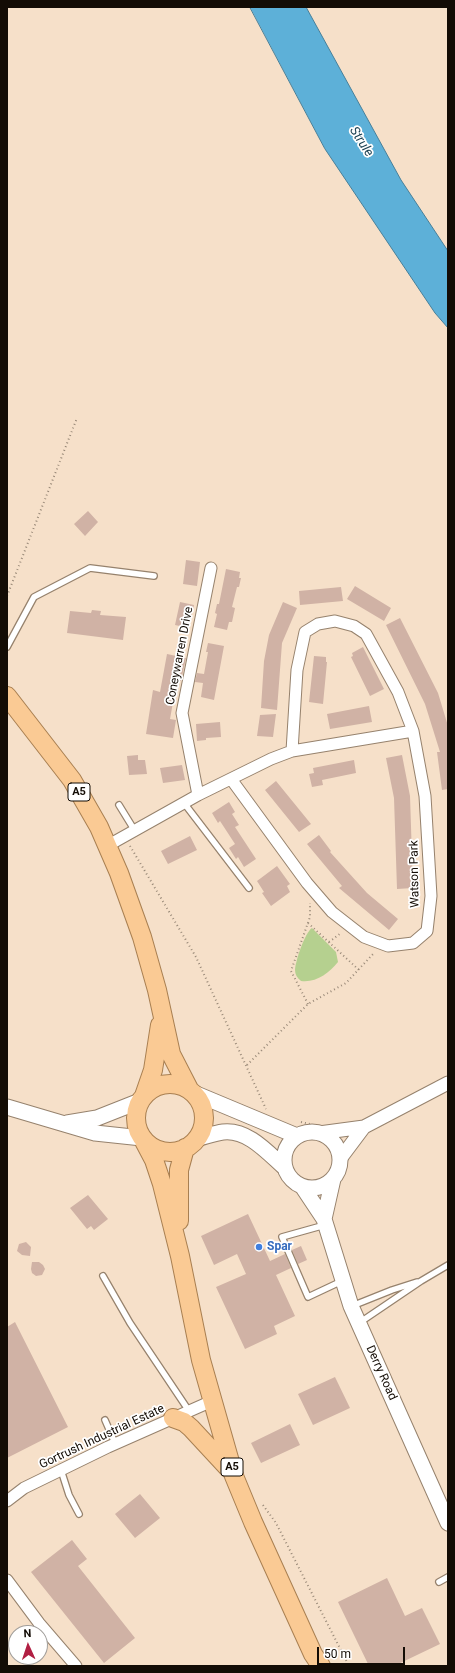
<!DOCTYPE html>
<style>
body{margin:0}
#map{position:relative;width:455px;height:1673px;overflow:hidden;background:#f6e0c9;font-family:Roboto,sans-serif}
canvas{display:block}
.frame{position:absolute;inset:0;border:8px solid #130c05;pointer-events:none}
.north{position:absolute;left:8px;top:1625px;width:40px;height:40px;box-sizing:border-box;background:#fff;border:1px solid #a19e9b;border-radius:50%;rotate:357deg;font-size:11px;font-weight:700;line-height:16px;text-align:center;color:#130c05}
.north::after{content:'';display:block;margin:auto;width:14px;height:18px;background:#b11f43;clip-path:polygon(50% 0,100% 100%,50% 72%,0 100%)}
.scale{position:absolute;left:317px;top:1647px;width:88px;height:18px;box-sizing:border-box;border:2px solid #130c05;border-top:0;padding-left:5px;font-size:12px;line-height:14px;white-space:nowrap;color:#130c05;-webkit-text-stroke:3px #fff;paint-order:stroke}
</style>
<div id="map">
<canvas width="455" height="1673"></canvas>
<div class="frame"></div>
<div class="north">N</div>
<div class="scale">50 m</div>
</div>
<script>
const g = document.querySelector('canvas').getContext('2d');
g.lineJoin = 'round';
function fillPath(path, color) { g.fillStyle = color; g.fill(path, 'evenodd'); }
function strokePath(path, color, width, dash) { g.strokeStyle = color; g.lineWidth = width; g.lineCap = dash ? 'butt' : 'round'; g.setLineDash(dash || []); g.stroke(path); }
function label(font, color, halo, rows, align = 'center') {
  g.font = font + ' Roboto,sans-serif'; g.lineWidth = 3.5; g.setLineDash([]); g.textBaseline = 'middle'; g.strokeStyle = halo; g.fillStyle = color; for (const [text, x, y, turn = 0] of rows) {
    g.save(); g.translate(x, y); g.rotate((+turn || 0) * Math.PI / 180); g.textAlign = isNaN(turn) ? turn : align; if (halo) g.strokeText(text, 0, 0); g.fillText(text, 0, 0); g.restore();
  }
}
fillPath(new Path2D(`
 M312,928L336,952L338,962C329,973 316,983 301,981C297,978 295,974 295,970C295,962 305,932 312,928Z`), '#b5d08f');
const water = new Path2D(`
 M250,7H306L401,180L448,251V328L435,313L325,149Z`);
fillPath(water, '#5db0d8');
strokePath(water, '#477f99', 1);
fillPath(new Path2D(`
 M88,511L98,522L85,536L74,524Z
 M186,560L200,562L197,586L183,584Z
 M226,569L240,572L239,578H241L239,587H237L232,607L235,608L232,622H229L227,630L214,627L217,614L215,613L217,604H219Z
 M355,586L391,608L384,621L347,599Z
 M341,587L343,601L300,605L299,591Z
 M180,602L194,605L189,628L175,625Z
 M283,602L297,608L282,643L277,710L261,708L264,661L269,635Z
 M92,610L101,611L100,615L126,617L123,640L67,633L70,611L91,613Z
 M400,618L438,693L448,726V789L442,790L437,752H440L425,704L386,625Z
 M208,643L224,646L214,700L201,697L203,683L195,682L197,673L204,674L208,652H206Z
 M363,647L384,689L370,696L351,657L353,656L352,653Z
 M167,654L186,658L181,681L177,680L170,719L176,720L173,738L146,734L153,690L160,692Z
 M314,656L326,657V662H327L323,704L309,702Z
 M369,706L372,722L330,729L327,714Z
 M276,714L273,737L257,736L260,715Z
 M220,722L221,737L206,738V740L197,741L196,724Z
 M138,755V760H145L147,774L129,775L127,756Z
 M402,755L410,796L413,888L397,889L394,798L386,758Z
 M354,760L356,773L322,780L323,785L312,787L309,774L314,773L313,768Z
 M182,765L185,780L163,783L160,768Z
 M276,781L311,824L299,832L265,790Z
 M229,802L235,812L232,814L239,825L235,827L256,859L244,867L238,857L236,859L229,848L235,844L220,821L218,823L212,813Z
 M319,835L331,851L330,852L367,893L398,919L389,930L339,888L342,886L307,844Z
 M190,836L197,850L168,864L161,851Z
 M277,866L290,884L287,886L290,892L271,906L262,893L264,892L257,881Z
 M88,1195L108,1219L94,1230L91,1226L87,1229L70,1208Z
 M248,1214L270,1261L285,1254L291,1268L276,1275L295,1316L274,1326L277,1334L245,1349L216,1287L246,1274L237,1254L214,1265L201,1236Z
 M26,1242L31,1247L30,1256L22,1255L17,1251L19,1244Z
 M301,1246L307,1260L298,1264L292,1250Z
 M32,1262H39L43,1265L45,1269L42,1275L36,1276L32,1273L31,1269Z
 M15,1322L68,1427L7,1458V1327Z
 M335,1377L350,1408L313,1425L298,1394Z
 M290,1424L300,1445L261,1463L251,1443Z
 M140,1494L160,1518L135,1538L115,1514Z
 M72,1540L87,1559L78,1566L135,1638L104,1663L31,1572Z
 M387,1578L405,1616L422,1608L440,1644L394,1666H369L338,1602Z`), '#d0b2a5');
const service = new Path2D(`
 M7,647L34,597L90,568L154,576
 M184,803L249,888
 M119,805L135,831
 M325,1225L282,1237L308,1297L342,1281
 M103,1276L130,1323L189,1411
 M352,1306L392,1290L417,1282
 M359,1323L421,1281L448,1265
 M105,1420L115,1443
 M61,1470L69,1495L79,1514
 M439,1582L448,1577`);
const minor = new Path2D(`
 M231,779L307,883L332,912L364,937L388,946L413,943L427,931L431,896L425,796L413,731L398,692L366,634L354,626L335,621L318,624L305,632L297,670L292,751
 M198,795L182,713L211,568
 M107,846L198,795L271,759L292,751L413,731
 M7,1501L24,1488L108,1447L212,1401
 M7,1580L39,1623L76,1666`);
const tertiary = new Path2D(`
 M319,1133L364,1127L448,1083
 M340,1159L364,1127`);
const secondary = new Path2D(`
 M194,1093L297,1136
 M7,1107L95,1133L142,1138
 M67,1123L97,1118L140,1101
 M284 1160a28 28 0 1 1 56 0a28 28 0 1 1-56 0Z
 M199,1138C207,1136 215,1133 223,1132C248,1129 268,1153 285,1168
 M302,1186L324,1219L351,1306L448,1523
 M324,1219L333,1179`);
const trunk = new Path2D(`
 M7,696L72,780L99,827L119,873L142,937L157,990L171,1054L189,1089
 M136 1118a34 34 0 1 1 68 0a34 34 0 1 1-68 0Z
 M144,1096L153,1070L160,1025
 M144,1141L154,1160L162,1184L180,1256L201,1360L234,1476L253,1522L313,1654L321,1666
 M179,1221V1170L185,1148
 M173,1418L184,1422L191,1428L229,1469`);
strokePath(service, '#96826d', 8);
strokePath(minor, '#96826d', 13);
strokePath(tertiary, '#96826d', 15);
strokePath(secondary, '#96826d', 17);
strokePath(trunk, '#a87f51', 20);
strokePath(new Path2D(`
 M7,596L77,418
 M130,846L196,957L266,1109
 M308,923L359,970
 M329,942L341,933
 M308,1004L291,971L310,917V903
 M247,1065L308,1004L346,983L374,953
 M301,1122L310,1124
 M263,1505L276,1523L349,1666`), '#998978', 2, [1, 3]);
strokePath(service, '#fff', 5.5);
strokePath(minor, '#fff', 11);
strokePath(tertiary, '#fff', 13);
strokePath(secondary, '#fff', 15);
strokePath(trunk, '#faca94', 18);
for (const [x, y, r, color] of [
 [259,1247,4,"#3f7fe0"]
]) { const dot = new Path2D(); dot.arc(x, y, r, 0, 2 * Math.PI); g.fillStyle = color; g.fill(dot); strokePath(dot, '#fff', 1.5); }
for (const [x, y, w] of [
 [79,792,22],
 [232,1467,22]
]) { const box = new Path2D(); box.roundRect(x - w / 2, y - 9, w, 18, 3); g.fillStyle = '#fff'; g.fill(box); strokePath(box, '#130c05', 1); }
label('bold 11px', '#130c05', null, [
 ["A5",79,792],
 ["A5",232,1467]
]);
label('12px', '#130c05', '#fff', [
 ["Coneywarren Drive",180,656,-79],
 ["Watson Park",415,874,-91],
 ["Derry Road",381,1373,66],
 ["Gortrush Industrial Estate",102,1437,-25]
]);
label('bold 12px', '#366cbe', '#fff', [
 ["Spar",267,1247]
], 'left');
label('italic 13px', '#1e4354', '#fff', [
 ["Strule",361,142,57]
]);
</script>
